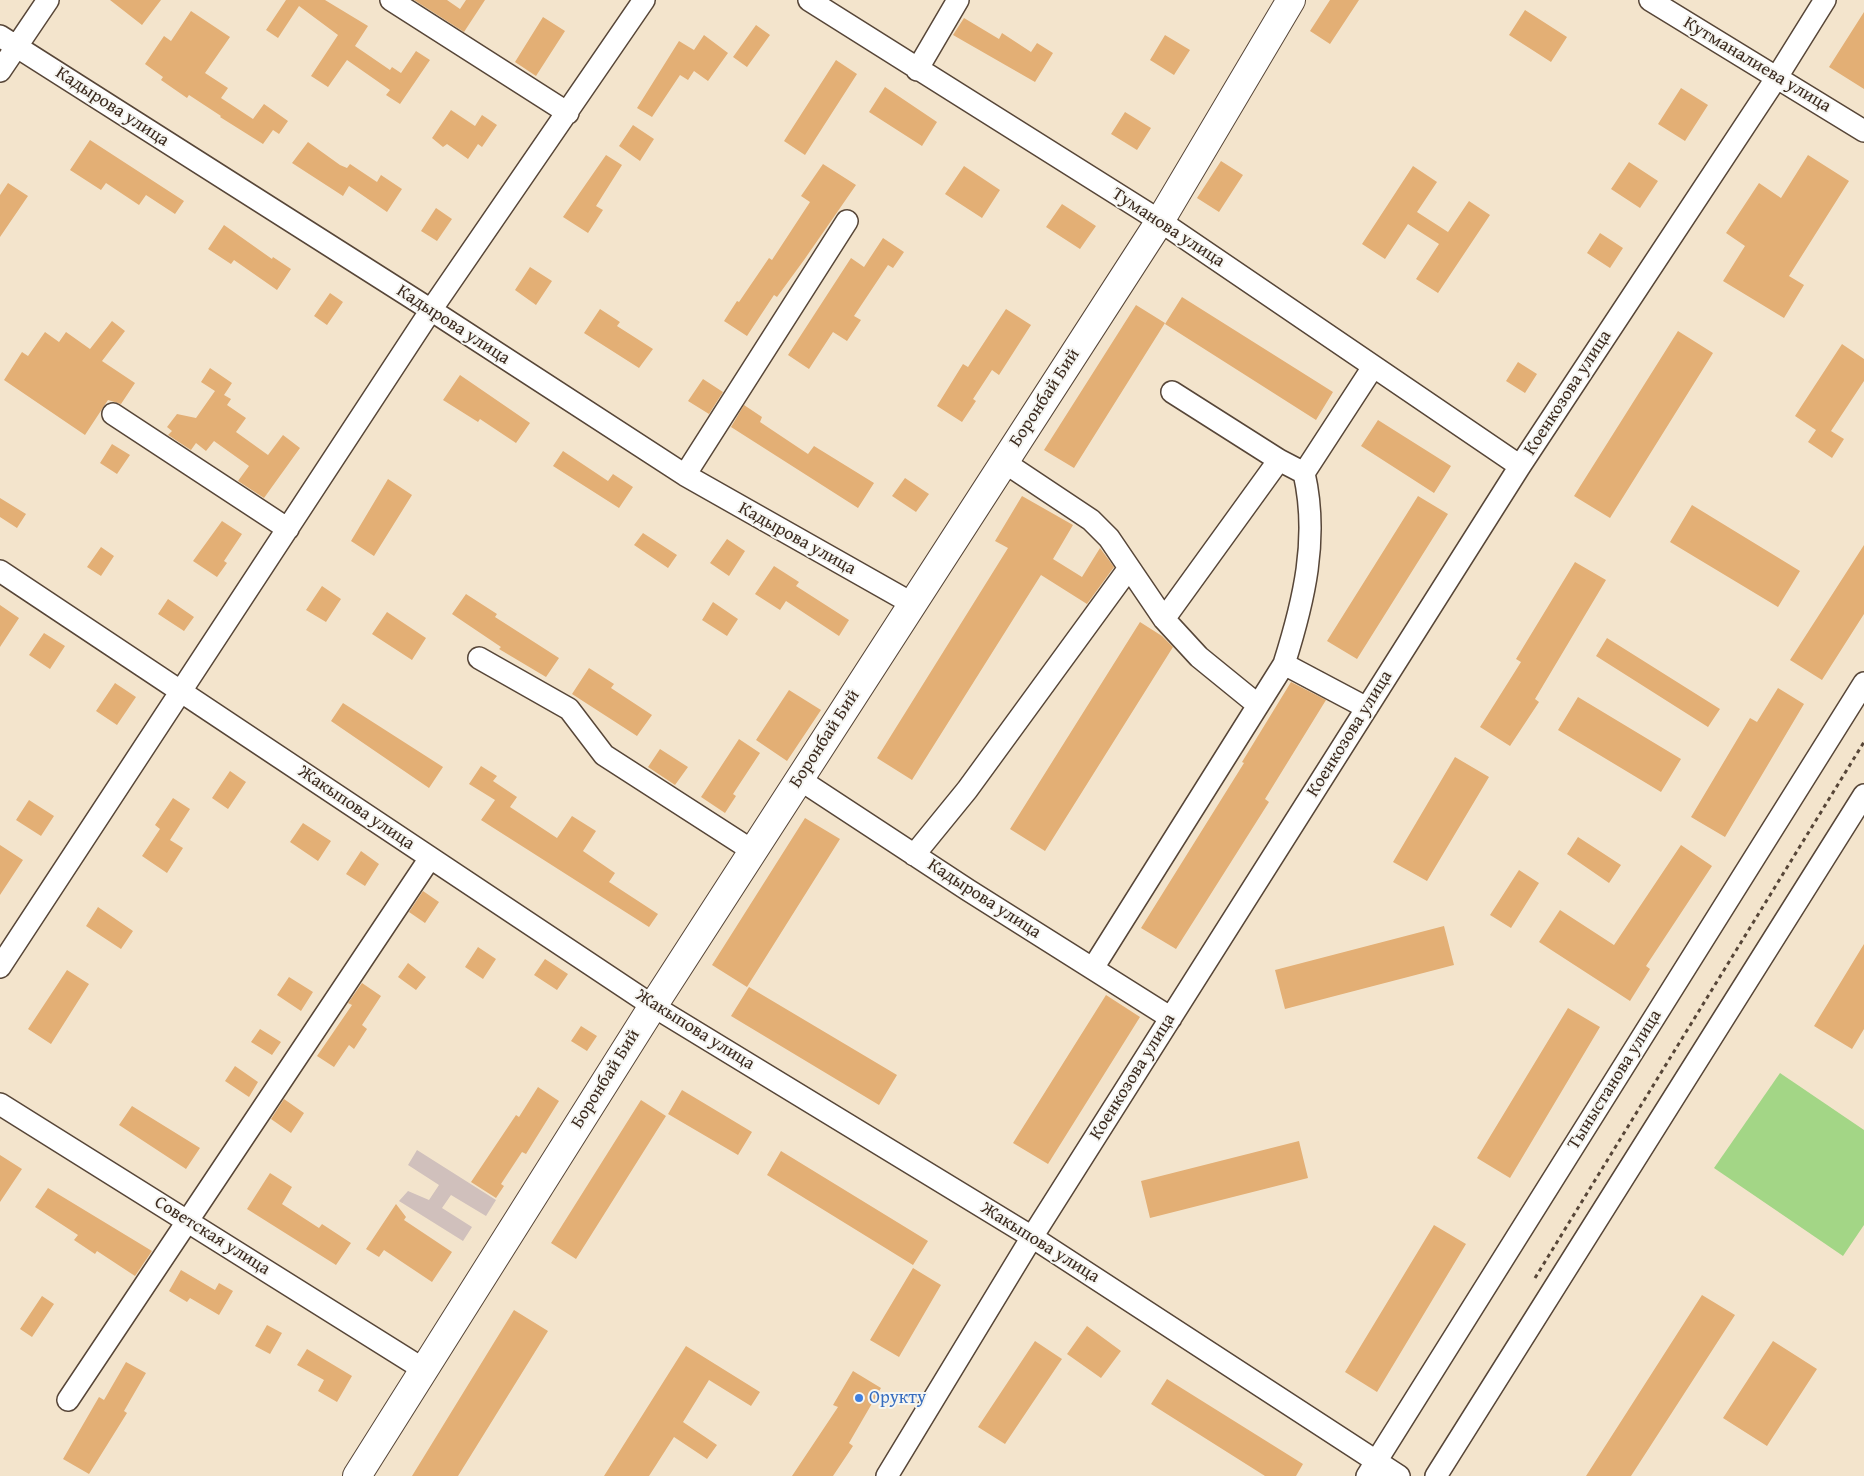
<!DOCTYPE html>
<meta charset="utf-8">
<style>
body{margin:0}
canvas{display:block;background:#f3e4cc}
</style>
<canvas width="1864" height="1476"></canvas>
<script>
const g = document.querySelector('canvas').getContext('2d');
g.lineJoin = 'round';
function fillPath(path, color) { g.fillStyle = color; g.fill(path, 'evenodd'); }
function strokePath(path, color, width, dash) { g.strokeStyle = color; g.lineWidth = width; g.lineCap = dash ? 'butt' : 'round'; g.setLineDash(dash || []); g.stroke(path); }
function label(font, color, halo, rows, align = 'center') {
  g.font = font + ' "Gentium Book Plus",serif'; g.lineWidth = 4; g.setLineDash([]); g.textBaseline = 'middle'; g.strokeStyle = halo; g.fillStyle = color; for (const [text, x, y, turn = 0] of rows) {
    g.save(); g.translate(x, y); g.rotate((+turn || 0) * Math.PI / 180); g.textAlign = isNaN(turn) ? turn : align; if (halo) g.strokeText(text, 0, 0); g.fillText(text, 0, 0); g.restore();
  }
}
fillPath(new Path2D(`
 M417,1150L496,1200L486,1216L451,1195L442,1208L472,1227L463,1241L399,1201L408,1191L429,1200L439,1185L408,1165Z`), '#d0c0bc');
fillPath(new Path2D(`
 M1780,1073L1864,1130V1225L1843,1256L1714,1168Z`), '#a3d686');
fillPath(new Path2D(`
 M110,0H161L142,25Z
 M286,0H325L368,26L355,46L390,70L392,67L401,73L416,51L430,60L400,104L386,95L390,90L347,60L328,87L311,76L338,35L299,6L278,38L266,30Z
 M414,0H447L460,9L466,0H485L464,32Z
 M1330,0H1359L1330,44L1310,31Z
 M1525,10L1567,37L1551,62L1509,35Z
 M191,11L230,37L205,73L228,88L221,98L253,119L264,104L288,121L279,134L273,130L263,144L220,117L221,116L189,95L187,98L161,80L163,77L145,64L164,36L171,41Z
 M1864,12V89L1829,67Z
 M543,17L565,31L536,76L515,62Z
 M964,18L999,39L1002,33L1031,52L1037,43L1053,53L1035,82L953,35Z
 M756,25L770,35L747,67L733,57Z
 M704,35L728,53L708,81L694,71L688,80L680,75L652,117L637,108L679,41L694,50Z
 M1165,35L1190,50L1174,75L1150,60Z
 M836,60L857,74L805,155L784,141Z
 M885,87L937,122L922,146L869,112Z
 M1681,88L1708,105L1685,141L1658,124Z
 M451,110L475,126L482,115L497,125L482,147L478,144L468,159L447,144L443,147L432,138Z
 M1125,112L1151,128L1137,150L1111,134Z
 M633,125L654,139L640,161L619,146Z
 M90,140L184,201L175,214L146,195L139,205L106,183L101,190L70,170Z
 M308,142L340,165L347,168L350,164L377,182L381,175L402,189L387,212L349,186L343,196L292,163Z
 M606,155L622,165L596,206L603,210L588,233L563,217Z
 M1808,155L1849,181L1789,276L1804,285L1784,318L1723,281L1745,246L1726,233L1759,183L1781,198Z
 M1221,161L1243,175L1219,212L1197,198Z
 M1629,162L1658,181L1640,208L1611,189Z
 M823,164L856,185L804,260L777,297L774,295L747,336L724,321L737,301L739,302L769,258L772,260L810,202L801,196Z
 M964,166L1000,190L982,218L945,194Z
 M1413,166L1437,182L1417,212L1448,232L1469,201L1490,215L1438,293L1416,279L1439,244L1408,224L1385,259L1362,244Z
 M8,183L28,196L0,237V195Z
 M1062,204L1096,226L1080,249L1046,227Z
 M436,208L452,219L437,241L421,231Z
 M224,225L272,259L273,257L291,269L277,290L234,260L231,264L208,249Z
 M1600,233L1623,248L1610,268L1587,253Z
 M883,238L904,252L893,268L888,265L854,316L861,320L847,341L833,332L809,369L788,355L851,258L864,267Z
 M530,267L552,281L536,305L515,290Z
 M330,293L343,302L327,325L314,316Z
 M1182,297L1333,392L1316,420L1165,324Z
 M1136,305L1165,323L1074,468L1044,450Z
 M600,309L620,322L617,326L653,349L639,368L584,333Z
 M1006,309L1031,325L999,375L992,370L973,399L976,401L962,422L937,406L963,364L968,367Z
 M112,321L125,331L102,361L135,383L121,404L108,400L85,435L4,380L22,352L28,356L45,332L59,342L66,332L90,349Z
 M1678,331L1713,353L1610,518L1574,496Z
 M1842,344L1864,359V381L1831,431L1844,439L1832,458L1808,442L1816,430L1795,416Z
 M1518,362L1537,374L1525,393L1506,381Z
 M210,368L232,383L224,395L231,399L227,405L246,418L236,432L268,455L283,435L300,448L264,498L238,481L249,466L214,441L206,451L196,443L191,450L168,435L172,431L167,427L177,414L196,418L215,391L201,382Z
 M460,375L530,423L516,443L480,419L478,422L443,400Z
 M703,379L723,392L709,414L688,401Z
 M744,405L762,417L760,422L808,454L814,446L874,483L858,508L731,427Z
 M1378,420L1451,466L1434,493L1361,446Z
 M112,444L130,455L117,474L100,463Z
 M563,451L608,481L613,474L633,487L619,508L553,466Z
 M905,478L929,494L916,512L892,496Z
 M388,479L412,495L374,556L351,541Z
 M1022,496L1073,525L1053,559L1082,577L1100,548L1114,567L1087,604L1041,575L912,780L877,758L1008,548L995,541Z
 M1418,496L1448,514L1357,659L1327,641Z
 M0,498L26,514L17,528L0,517Z
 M1692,505L1800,571L1778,607L1670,542Z
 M222,521L242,534L224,561L227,563L217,577L193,561Z
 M643,533L677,555L668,568L634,545Z
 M727,539L745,551L729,576L710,563Z
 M1864,545V614L1822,680L1790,660Z
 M101,547L114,556L101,576L87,567Z
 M1575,562L1606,580L1535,699L1539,702L1510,746L1480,727L1521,662L1516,659Z
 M774,566L799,582L796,586L849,620L839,636L786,601L780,610L755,594Z
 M322,586L341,599L326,622L306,610Z
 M466,594L497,614L495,617L559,658L546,677L499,649L501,647L452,614Z
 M168,599L194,617L184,631L158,614Z
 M713,602L738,619L727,636L702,620Z
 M0,605L19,618L0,647Z
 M387,612L426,638L412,660L372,634Z
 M1140,622L1162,636L1173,647L1045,851L1010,829Z
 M44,633L65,646L50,669L29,655Z
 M1607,638L1720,709L1708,727L1596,656Z
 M589,668L614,684L611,688L652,715L637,736L572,694Z
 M1291,682L1326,700L1265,799L1269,802L1176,949L1141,928L1244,763L1242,762Z
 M115,683L136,697L117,725L96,711Z
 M1778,688L1804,704L1725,837L1691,817L1750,718L1757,722Z
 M789,690L821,710L787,761L756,740Z
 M1578,697L1681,759L1661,792L1558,730Z
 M343,703L443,767L429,788L331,721Z
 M739,739L760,753L733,794L736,796L725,813L701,797Z
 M660,749L688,767L675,785L648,767Z
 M1455,757L1489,777L1427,881L1393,862Z
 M481,766L497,776L493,781L517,797L510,807L557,838L572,816L596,831L583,851L615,873L609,882L658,914L649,927L481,820L495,800L469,784Z
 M230,771L246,782L228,809L212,798Z
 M173,798L190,809L170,840L183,848L167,873L142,856L160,829L155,825Z
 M29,800L54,816L41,836L16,820Z
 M805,818L840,839L747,987L712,965Z
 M303,823L331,841L318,861L290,842Z
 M1578,837L1621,865L1609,883L1567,854Z
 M0,845L23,860L0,895Z
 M1681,845L1712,866L1646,966L1650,969L1630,1001L1539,942L1560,910L1614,945Z
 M361,851L379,864L365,886L346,874Z
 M1519,870L1539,883L1511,928L1490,915Z
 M423,891L439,902L425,923L409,912Z
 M98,907L133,931L121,949L86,926Z
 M1444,926L1454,965L1285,1009L1275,970Z
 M1864,944V1029L1852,1049L1814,1026Z
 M478,947L496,959L483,979L465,967Z
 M545,959L568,974L557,990L534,975Z
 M408,963L426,977L416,990L398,977Z
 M67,970L89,984L51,1044L28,1029Z
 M289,977L313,992L301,1011L277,995Z
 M362,983L381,996L362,1025L367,1029L354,1049L349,1045L334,1067L317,1056L352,1005L348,1003Z
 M749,987L897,1075L879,1105L731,1016Z
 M1106,995L1140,1017L1048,1164L1013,1143Z
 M1568,1008L1600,1027L1510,1178L1477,1158Z
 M581,1026L597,1036L587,1051L571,1041Z
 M260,1029L281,1042L272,1055L251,1042Z
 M235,1066L258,1082L249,1097L225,1081Z
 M538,1087L559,1101L526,1154L522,1152L501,1184L504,1186L496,1198L471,1182L516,1115L519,1117Z
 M682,1090L752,1132L738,1155L668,1114Z
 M284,1099L304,1113L291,1133L271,1119Z
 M641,1100L666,1116L576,1259L551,1243Z
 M132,1106L200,1148L186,1169L119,1125Z
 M1299,1141L1308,1178L1150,1218L1141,1181Z
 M781,1151L928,1241L913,1265L767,1175Z
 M0,1155L22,1169L0,1202Z
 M270,1173L292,1187L282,1204L319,1228L322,1224L351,1243L336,1265L247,1209Z
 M48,1188L152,1251L135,1276L97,1251L95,1254L74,1240L78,1235L35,1207Z
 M396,1204L406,1217L404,1220L452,1252L432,1282L384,1250L379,1257L366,1249Z
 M1434,1225L1466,1244L1377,1392L1345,1372Z
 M913,1268L941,1285L899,1357L870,1340Z
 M181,1270L215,1290L219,1283L233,1291L219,1315L190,1298L187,1302L169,1291Z
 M1702,1295L1735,1315L1631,1476H1586Z
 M42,1296L54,1304L32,1337L20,1329Z
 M514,1310L548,1331L458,1476H412Z
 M267,1325L282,1333L270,1354L255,1346Z
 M1087,1326L1121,1351L1101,1378L1067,1354Z
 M1035,1341L1062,1359L1005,1444L978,1427Z
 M1773,1341L1817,1369L1767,1446L1723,1418Z
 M686,1346L760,1392L751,1406L709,1380L683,1422L717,1445L707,1459L674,1437L649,1476H604Z
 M307,1349L352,1376L337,1402L318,1391L324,1380L297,1365Z
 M126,1362L146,1373L124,1411L127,1413L89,1474L63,1459L99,1397L104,1400Z
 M853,1371L881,1388L849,1443L853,1446L833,1476H792L838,1407L833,1405Z
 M1167,1379L1303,1464L1296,1476H1265L1151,1404Z`), '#e3af75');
const street = new Path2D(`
 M391,0L568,113
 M809,0L1160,221L1520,466
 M1650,0L1864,131
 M0,36L431,310L685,475L913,604
 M917,70L958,0
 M0,71L48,0
 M1172,392L1279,460L1304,473L1373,367
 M113,414L288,529
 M1004,462L1091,520L1109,538L1164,619L1199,657L1258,705
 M685,475L847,221
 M0,571L653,1006L1032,1237L1399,1476
 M1164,619L1279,460
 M479,658L569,709L604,755L753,851
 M1284,664L1367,708
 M799,779L968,890L1171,1018
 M914,855L967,790L1129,568
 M0,967L431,310L644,0
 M1093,968L1284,664C1304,601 1319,538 1304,473
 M0,1104L423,1369
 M68,1400L430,858
 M887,1476L1032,1237L1520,466L1777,77L1825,0
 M1367,1476L1864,683
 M1436,1476L1864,795`);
const secondary = new Path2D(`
 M357,1476L653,1006L1160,221L1291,0`);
strokePath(street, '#574638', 24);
strokePath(secondary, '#574638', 30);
strokePath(new Path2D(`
 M1535,1278L1864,742`), '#574638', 3, [4, 4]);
strokePath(street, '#fff', 21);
strokePath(secondary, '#fff', 28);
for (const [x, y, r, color] of [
 [859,1398,5,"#3f7fe0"]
]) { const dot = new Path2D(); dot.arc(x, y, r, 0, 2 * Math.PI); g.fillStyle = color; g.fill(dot); strokePath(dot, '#f6f6f2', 2); }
label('18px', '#3b2a1e', '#f6f6f2', [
 ["Кутманалиева улица",1757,65,31],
 ["Кадырова улица",112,107,33],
 ["Туманова улица",1168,228,33],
 ["Кадырова улица",453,325,33],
 ["Коенкозова улица",1568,393,-57],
 ["Боронбай Бий",1045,398,-57],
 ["Кадырова улица",797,539,29],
 ["Коенкозова улица",1350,734,-58],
 ["Боронбай Бий",825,739,-57],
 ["Жакыпова улица",356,808,34],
 ["Кадырова улица",984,899,33],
 ["Жакыпова улица",695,1030,32],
 ["Коенкозова улица",1133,1077,-58],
 ["Боронбай Бий",606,1079,-58],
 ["Тыныстанова улица",1615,1080,-58],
 ["Советская улица",212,1236,32],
 ["Жакыпова улица",1040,1243,32]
]);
label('18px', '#366cbe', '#f6f6f2', [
 ["Орукту",869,1398]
], 'left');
</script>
